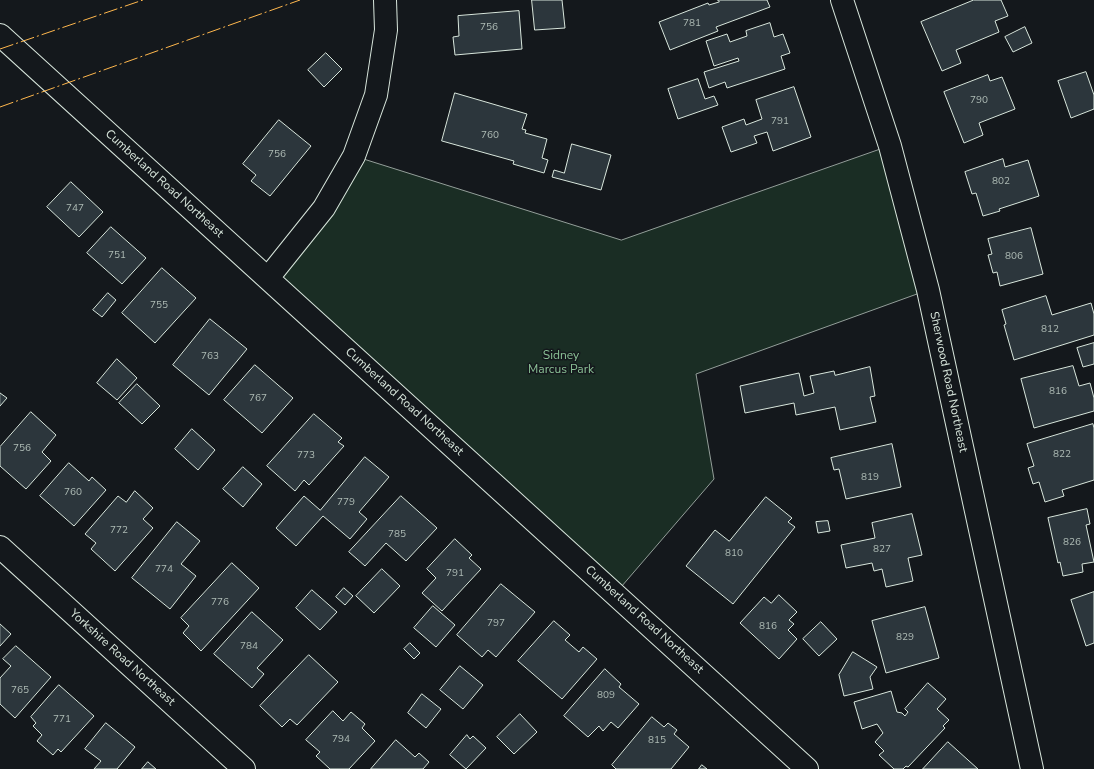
<!DOCTYPE html>
<style>
body{margin:0}
canvas{display:block;background:#14181c}
</style>
<canvas width="1094" height="769"></canvas>
<script>
const g = document.querySelector('canvas').getContext('2d');
g.lineJoin = 'round';
function fillPath(path, color) { g.fillStyle = color; g.fill(path, 'evenodd'); }
function strokePath(path, color, width, dash) { g.strokeStyle = color; g.lineWidth = width; g.lineCap = dash ? 'butt' : 'round'; g.setLineDash(dash || []); g.stroke(path); }
function label(font, color, halo, rows, align = 'center') {
  g.font = font + ' "Nunito Sans",sans-serif'; g.lineWidth = 3; g.setLineDash([]); g.textBaseline = 'middle'; g.strokeStyle = halo; g.fillStyle = color; for (const [text, x, y, turn = 0] of rows) {
    g.save(); g.translate(x, y); g.rotate((+turn || 0) * Math.PI / 180); g.textAlign = isNaN(turn) ? turn : align; if (halo) g.strokeText(text, 0, 0); g.fillText(text, 0, 0); g.restore();
  }
}
const green = new Path2D(`
 M890,146L928,290L696,374L714,479L615,594L268,278L354,156L621,240Z`);
fillPath(green, '#1a2d24');
strokePath(green, '#939e99', 1);
const building = new Path2D(`
 M532,0H562L565,28L535,30Z
 M718,0H767L770,7L716,27L718,31L670,50L659,22L708,3L709,5L719,2Z
 M974,0H1001L1008,16L995,21L999,32L956,50L961,63L942,71L921,22Z
 M519,11L522,49L455,55L453,37L459,36L458,16Z
 M770,23L774,37L783,34L790,53L781,56L785,69L727,88L725,82L709,88L704,72L739,61L738,58L714,66L706,41L727,34L730,42L747,36L746,31Z
 M1025,27L1032,43L1013,52L1005,37Z
 M326,53L342,69L324,87L308,70Z
 M1086,72L1094,95V109L1071,118L1058,81Z
 M988,75L990,81L1002,77L1015,109L979,123L983,135L964,143L944,92Z
 M698,79L705,99L714,96L718,105L678,119L668,89Z
 M794,87L811,137L773,151L767,132L754,136L757,143L731,152L722,127L744,119L746,125L762,119L756,100Z
 M455,93L527,114L522,129L526,130L525,133L547,139L542,158L548,160L544,173L513,164L514,161L442,141Z
 M279,120L311,146L270,196L251,181L256,175L243,164Z
 M572,144L611,155L601,190L552,177L554,170L564,173Z
 M1003,159L1005,167L1028,160L1039,196L999,209L1000,211L983,216L976,193L972,194L965,172Z
 M71,182L103,212L79,237L47,207Z
 M111,227L146,258L122,284L87,253Z
 M1031,228L1043,274L1000,286L997,272L993,273L988,255L992,254L988,239Z
 M162,268L196,298L155,343L122,313Z
 M108,293L116,300L102,317L93,310Z
 M1046,296L1052,315L1091,303L1094,314V335L1014,360L1004,325L1006,324L1002,310Z
 M210,319L247,349L209,395L173,365Z
 M1094,343V364L1083,367L1077,348Z
 M117,359L137,378L117,400L97,383Z
 M255,365L293,398L262,433L224,400Z
 M1073,366L1079,386L1090,383L1094,398V411L1034,428L1021,379Z
 M870,367L875,396L870,397L876,422L840,430L835,407L796,415L794,403L745,413L740,386L799,373L804,396L814,393L810,376L834,371L835,375Z
 M137,384L160,406L142,424L119,403Z
 M0,393L7,398L0,406Z
 M31,412L56,435L42,452L51,461L26,489L0,466V447Z
 M314,414L342,438L338,442L344,446L309,485L304,480L295,491L267,466Z
 M1093,424L1094,428V480L1062,490L1064,496L1045,502L1039,482L1033,484L1028,468L1034,466L1027,444Z
 M192,429L215,450L198,470L175,449Z
 M892,444L901,487L846,499L839,469L834,470L831,458Z
 M365,457L389,477L359,512L367,519L350,539L323,516L296,546L276,528L304,496L320,510Z
 M69,463L89,481L92,477L106,490L74,526L40,496Z
 M243,467L262,484L243,507L223,489Z
 M135,491L153,508L143,519L153,528L115,571L91,549L96,543L85,534L118,496L126,502Z
 M401,496L437,528L406,561L386,543L365,566L349,552Z
 M766,497L792,518L788,522L795,527L733,604L686,566L715,530L729,541Z
 M1087,509L1090,524L1086,525L1094,562L1082,564L1083,572L1063,576L1060,562L1058,563L1048,518Z
 M912,514L922,555L908,558L913,581L886,587L882,569L874,571L872,563L846,568L841,545L875,538L872,523Z
 M828,521L830,531L818,533L816,522Z
 M177,522L200,541L181,564L196,576L170,609L132,578Z
 M455,539L472,555L469,558L481,569L442,611L422,593L436,578L427,569Z
 M232,563L259,588L201,651L183,633L189,626L181,618Z
 M382,569L400,586L374,613L356,596Z
 M501,584L535,612L496,657L488,650L482,657L457,635Z
 M344,588L353,596L345,605L336,597Z
 M312,590L337,612L320,630L296,608Z
 M1094,592V643L1086,646L1071,600Z
 M779,595L797,612L789,620L794,624L788,630L797,639L779,659L740,623L764,597L771,603Z
 M433,606L455,625L436,647L414,628Z
 M925,607L939,658L886,673L872,621Z
 M252,612L283,640L257,668L264,674L252,688L214,654Z
 M554,621L570,635L565,640L579,652L583,647L597,659L562,699L518,661Z
 M821,622L837,639L819,656L803,639Z
 M0,624L11,634L0,646Z
 M410,643L420,653L414,659L404,649Z
 M16,646L51,677L15,718L0,704V678L11,666L3,659Z
 M853,652L877,667L870,677L873,689L844,696L839,675Z
 M309,655L338,682L297,725L290,719L282,727L260,706Z
 M460,666L483,685L463,709L440,690Z
 M605,669L621,684L619,687L639,704L618,728L611,722L603,731L599,726L588,737L564,716Z
 M928,683L946,699L937,709L949,720L943,726L945,728L908,767L906,766L903,769H894L879,755L884,751L875,742L883,733L877,724L862,729L854,702L891,691L897,712L902,713L905,716L908,712L905,709Z
 M59,685L94,716L61,752L58,749L53,755L37,741L42,735L33,726L36,723L31,717Z
 M422,694L441,709L426,728L408,713Z
 M333,711L343,721L351,712L365,724L362,728L375,741L349,769H330L316,756L320,752L306,740Z
 M520,714L537,732L514,754L497,737Z
 M652,717L664,727L668,723L677,730L674,734L689,747L671,769H616L612,765Z
 M106,723L135,747L117,769H94L101,761L85,749Z
 M467,735L470,739L473,736L486,748L466,769L450,755Z
 M396,740L415,757L419,753L429,762L423,769H371Z
 M948,742L978,769H923Z
 M148,762L156,769H142Z
 M702,765L707,769H699Z`);
fillPath(building, '#2c363c');
strokePath(building, '#d8e6dc', 1);
const street = new Path2D(`
 M842,0L890,146L928,290L1032,769
 M0,35L807,769
 M268,278L324,208L354,156L376,95L386,30L385,0
 M0,547L244,769`);
strokePath(street, '#d8e6dc', 24);
strokePath(street, '#14181c', 22);
strokePath(new Path2D(`
 M0,49L143,0
 M0,107L300,0`), '#ffb74d', 1, [14, 3, 2, 3]);
label('10px', '#adbab4', null, [
 ["781",692,24],
 ["756",489,28],
 ["790",979,101],
 ["791",780,122],
 ["760",490,136],
 ["756",277,155],
 ["802",1001,182],
 ["747",75,209],
 ["751",117,256],
 ["806",1014,257],
 ["755",159,306],
 ["812",1050,330],
 ["763",210,357],
 ["816",1058,392],
 ["767",258,399],
 ["756",22,449],
 ["822",1062,455],
 ["773",306,456],
 ["819",870,478],
 ["760",73,493],
 ["779",346,503],
 ["772",119,531],
 ["785",397,535],
 ["826",1072,543],
 ["827",882,550],
 ["810",734,554],
 ["774",164,570],
 ["791",455,574],
 ["776",220,603],
 ["797",496,624],
 ["816",768,627],
 ["829",905,638],
 ["784",249,647],
 ["765",20,691],
 ["809",606,696],
 ["771",62,720],
 ["794",341,740],
 ["815",657,741]
]);
label('12px', '#d8e6dc', '#14181c', [
 ["Cumberland Road Northeast",164,184,42],
 ["Sherwood Road Northeast",948,382,78],
 ["Cumberland Road Northeast",404,402,42],
 ["Cumberland Road Northeast",644,620,42],
 ["Yorkshire Road Northeast",122,658,42]
]);
label('12px', '#8ac095', '#14181c', [
 ["Sidney",561,356],
 ["Marcus Park",561,370]
]);
</script>
